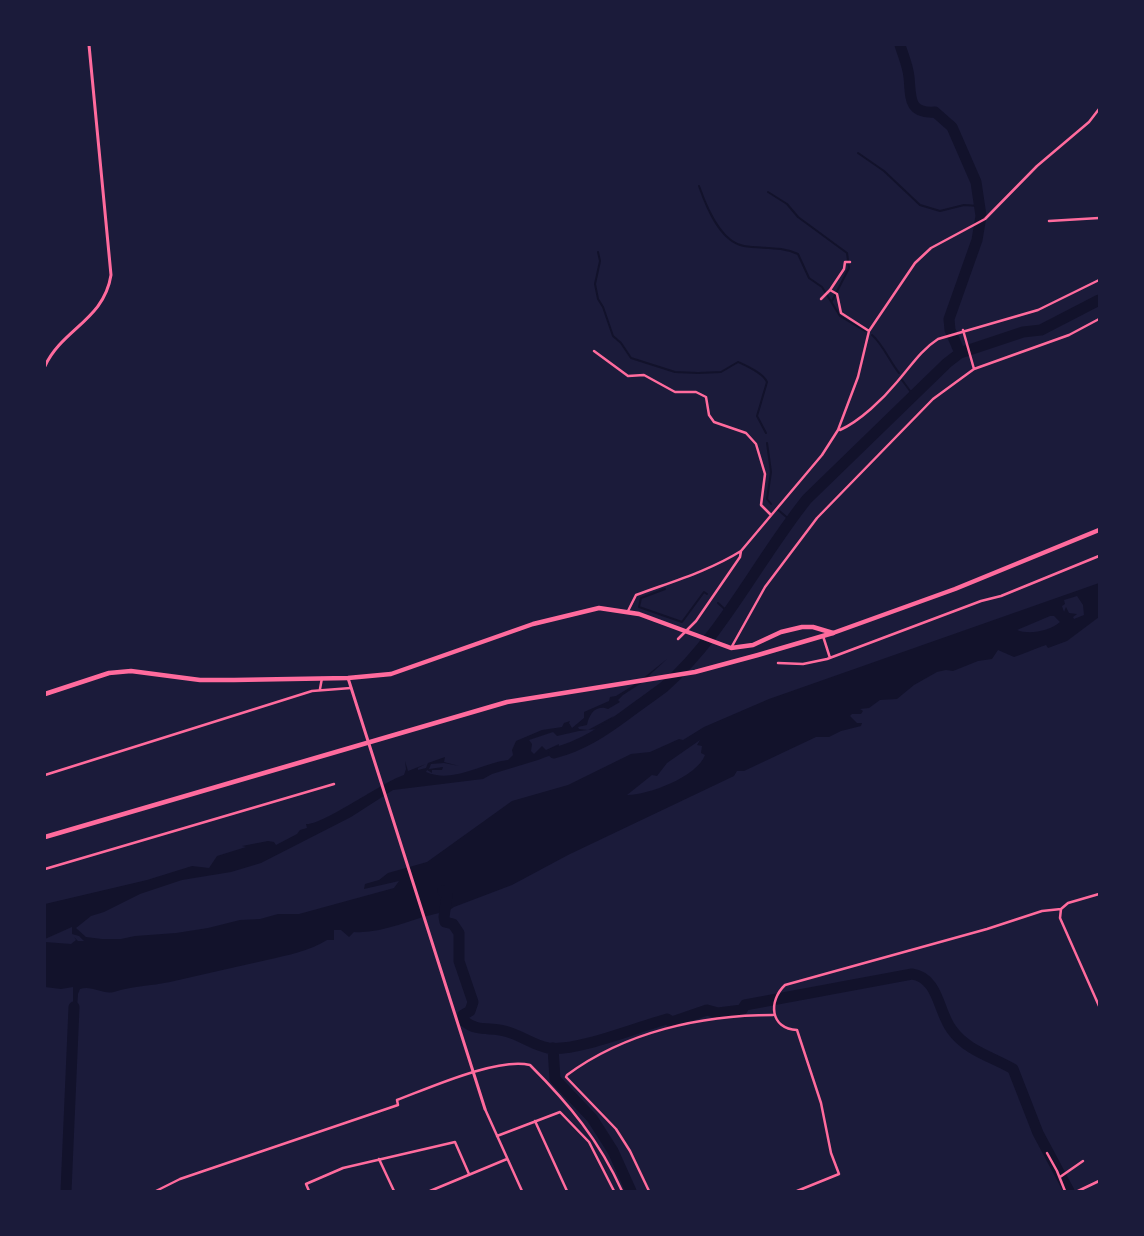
<!DOCTYPE html>
<style>
body{margin:0}
#map{position:relative;width:1144px;height:1236px;overflow:hidden;background:#1b1b3a;font-family:"Crimson Pro",serif}
canvas{display:block}
.frame{position:absolute;inset:0;border:46px solid #1b1b3a;pointer-events:none}
</style>
<div id="map">
<canvas width="1144" height="1236"></canvas>
<div class="frame"></div>
</div>
<script>
const g = document.querySelector('canvas').getContext('2d');
g.lineJoin = 'round';
function fillPath(path, color) { g.fillStyle = color; g.fill(path, 'evenodd'); }
function strokePath(path, color, width, dash) { g.strokeStyle = color; g.lineWidth = width; g.lineCap = dash ? 'butt' : 'round'; g.setLineDash(dash || []); g.stroke(path); }
fillPath(new Path2D(`
 M1099,583V617L1067,641L1048,648L1046,645C1034,649 1026,653 1014,657L998,650L992,659L978,661L953,671L946,670L937,672L914,685L897,699L880,700L869,708L860,709L863,711L861,714H852L850,716L857,723H862L861,726L841,731L829,737H816L744,771H737L734,776L568,855L512,885L454,907L448,911L446,917L458,924V925L446,919L447,905L445,904L439,913C411,919 382,934 354,932L349,937L341,930H334V940H327C310,951 288,955 267,960C234,967 202,975 170,982C151,986 132,986 114,992C103,995 92,985 80,989L78,994L76,1022H73V987L61,989L45,987V942L71,944L76,940L74,937L78,941H84L79,936L72,934V927L45,939V904L147,880L192,866L209,868L217,856L246,847L242,846L268,841L274,842L276,845L297,834L300,830L307,828L306,824C322,826 382,782 404,775L406,769L405,761L408,771L426,764L418,768V770L426,768L428,763L445,757L444,762L459,766L444,763L431,764L429,769L443,767L448,772L443,767L442,770H432V773L427,770L426,772C454,784 481,763 508,760L513,755L512,750L516,741L542,730L562,727L564,723L570,721L569,723L572,728L584,718V712L609,701L610,697L616,696L637,683L667,659L640,684L623,695L618,700L620,702L608,709C596,704 589,714 587,725L578,727L579,729L588,730L614,716L610,720L615,721L608,723L605,728L579,731L557,736L553,732L529,740L532,744L531,751L534,754L542,746L546,750L559,744L558,751L568,748L597,734L593,739L538,760L492,774L483,779L393,790L351,817L261,863L231,872L182,880L140,894L104,912L91,916L76,928L86,937L102,939H121L135,936L176,933L208,928L240,920L260,919L278,914H299L394,888L399,881L364,889L365,884L379,880L388,873L427,862L512,801L568,785L631,754L650,752L679,739L683,740L704,727L769,699ZM1077,596L1083,605L1084,615L1074,619L1073,617L1077,614L1069,613L1066,607L1064,612L1062,606L1065,604L1064,600ZM1050,616H1054L1060,622C1050,631 1029,635 1017,630ZM700,740L697,745L702,746L701,753L705,755C697,777 648,795 627,795L652,775L657,776L667,763Z`), '#12122b');
strokePath(new Path2D(`
 M858,153L884,171L920,205L940,211L964,205L979,206
 M699,186C706,206 720,242 744,246C762,249 781,246 798,254L809,278L822,287L840,316L865,331
 M768,192L787,204L798,217L847,253L849,268L832,301
 M598,252L600,261L595,284L598,299L603,307L613,336L621,343L631,358L675,372L698,373L721,372L738,362C747,366 763,373 767,382L757,416L766,433
 M872,335C882,343 890,362 899,373
 M902,380L913,395
 M767,443L771,472L767,499L771,504
 M777,509L790,520
 M665,589L641,598L639,607L682,622L704,592L707,594
 M718,603L728,612`), '#12122b', 2);
strokePath(new Path2D(`
 M900,45C903,55 908,66 909,77C911,97 908,114 935,112L952,127L976,182L981,216L977,240L949,319L950,330L960,353
 M554,753C582,746 604,731 627,714C639,705 652,696 664,687C723,635 758,560 807,499L947,363L960,353L1023,332L1041,330L1099,300
 M443,891L447,895L444,917L445,922L453,924L459,933V961L473,1002L470,1011L463,1015L464,1021C478,1033 493,1026 508,1032C522,1036 533,1045 548,1048C576,1052 637,1027 667,1019L672,1022L707,1010L718,1013L742,1010L745,1005L912,974C939,978 938,1012 952,1030C967,1051 993,1057 1013,1069L1038,1133L1069,1191
 M553,1048L555,1079L592,1118L613,1151L631,1191
 M66,1191L74,1007`), '#12122b', 11);
strokePath(new Path2D(`
 M1049,221L1099,218
 M850,262H845L844,269L830,290L837,294L841,313L869,331
 M821,299L830,290
 M963,330L974,369
 M594,351L628,376L644,375L675,392H696L706,397L709,415L714,422L746,433L756,444L765,474L761,505L770,514
 M840,430C860,421 883,399 897,382C911,366 921,350 938,339L1038,310L1099,280
 M628,611L636,595C671,582 709,571 741,551L822,455L838,430L858,377L869,331L915,263L931,248L985,219L1037,166L1089,122L1099,109
 M823,636L830,658
 M678,639L696,621L740,557L741,551
 M731,648L765,587L817,518L933,399L974,369L1069,335L1099,319
 M778,663L803,664L827,659L981,601L1001,596L1099,556
 M320,689L322,678
 M45,775L312,691L351,688
 M45,869L334,784
 M1061,909L1060,918L1099,1006
 M485,1109L522,1191
 M535,1121L567,1191
 M497,1136L560,1112L589,1142L614,1191
 M1047,1153L1057,1171L1065,1191
 M379,1159L394,1191
 M1060,1177L1083,1161
 M156,1191L180,1179L398,1105L397,1100C429,1088 498,1057 530,1065C569,1104 599,1140 622,1191
 M309,1191L306,1184L343,1168L455,1142L469,1174
 M430,1191L507,1159
 M649,1191L630,1151L616,1129L566,1077L567,1075C625,1032 701,1015 773,1015
 M797,1191L839,1174L831,1153L821,1103L797,1030C770,1029 768,1001 785,985L987,929L1042,911L1061,909L1068,903L1099,894
 M1078,1191L1099,1181`), '#ff6b9d', 2.5);
strokePath(new Path2D(`
 M45,366C62,329 104,320 111,275L89,45
 M348,678L485,1109`), '#ff6b9d', 3);
strokePath(new Path2D(`
 M45,694L109,673L131,671L200,680H234L348,678L391,674L533,624L599,608L639,614L731,648L753,645L781,632L802,627H813L833,633`), '#ff6b9d', 4.5);
strokePath(new Path2D(`
 M45,837L507,702L695,672L758,655L833,633L955,589L1099,530`), '#ff6b9d', 4.5);
</script>
